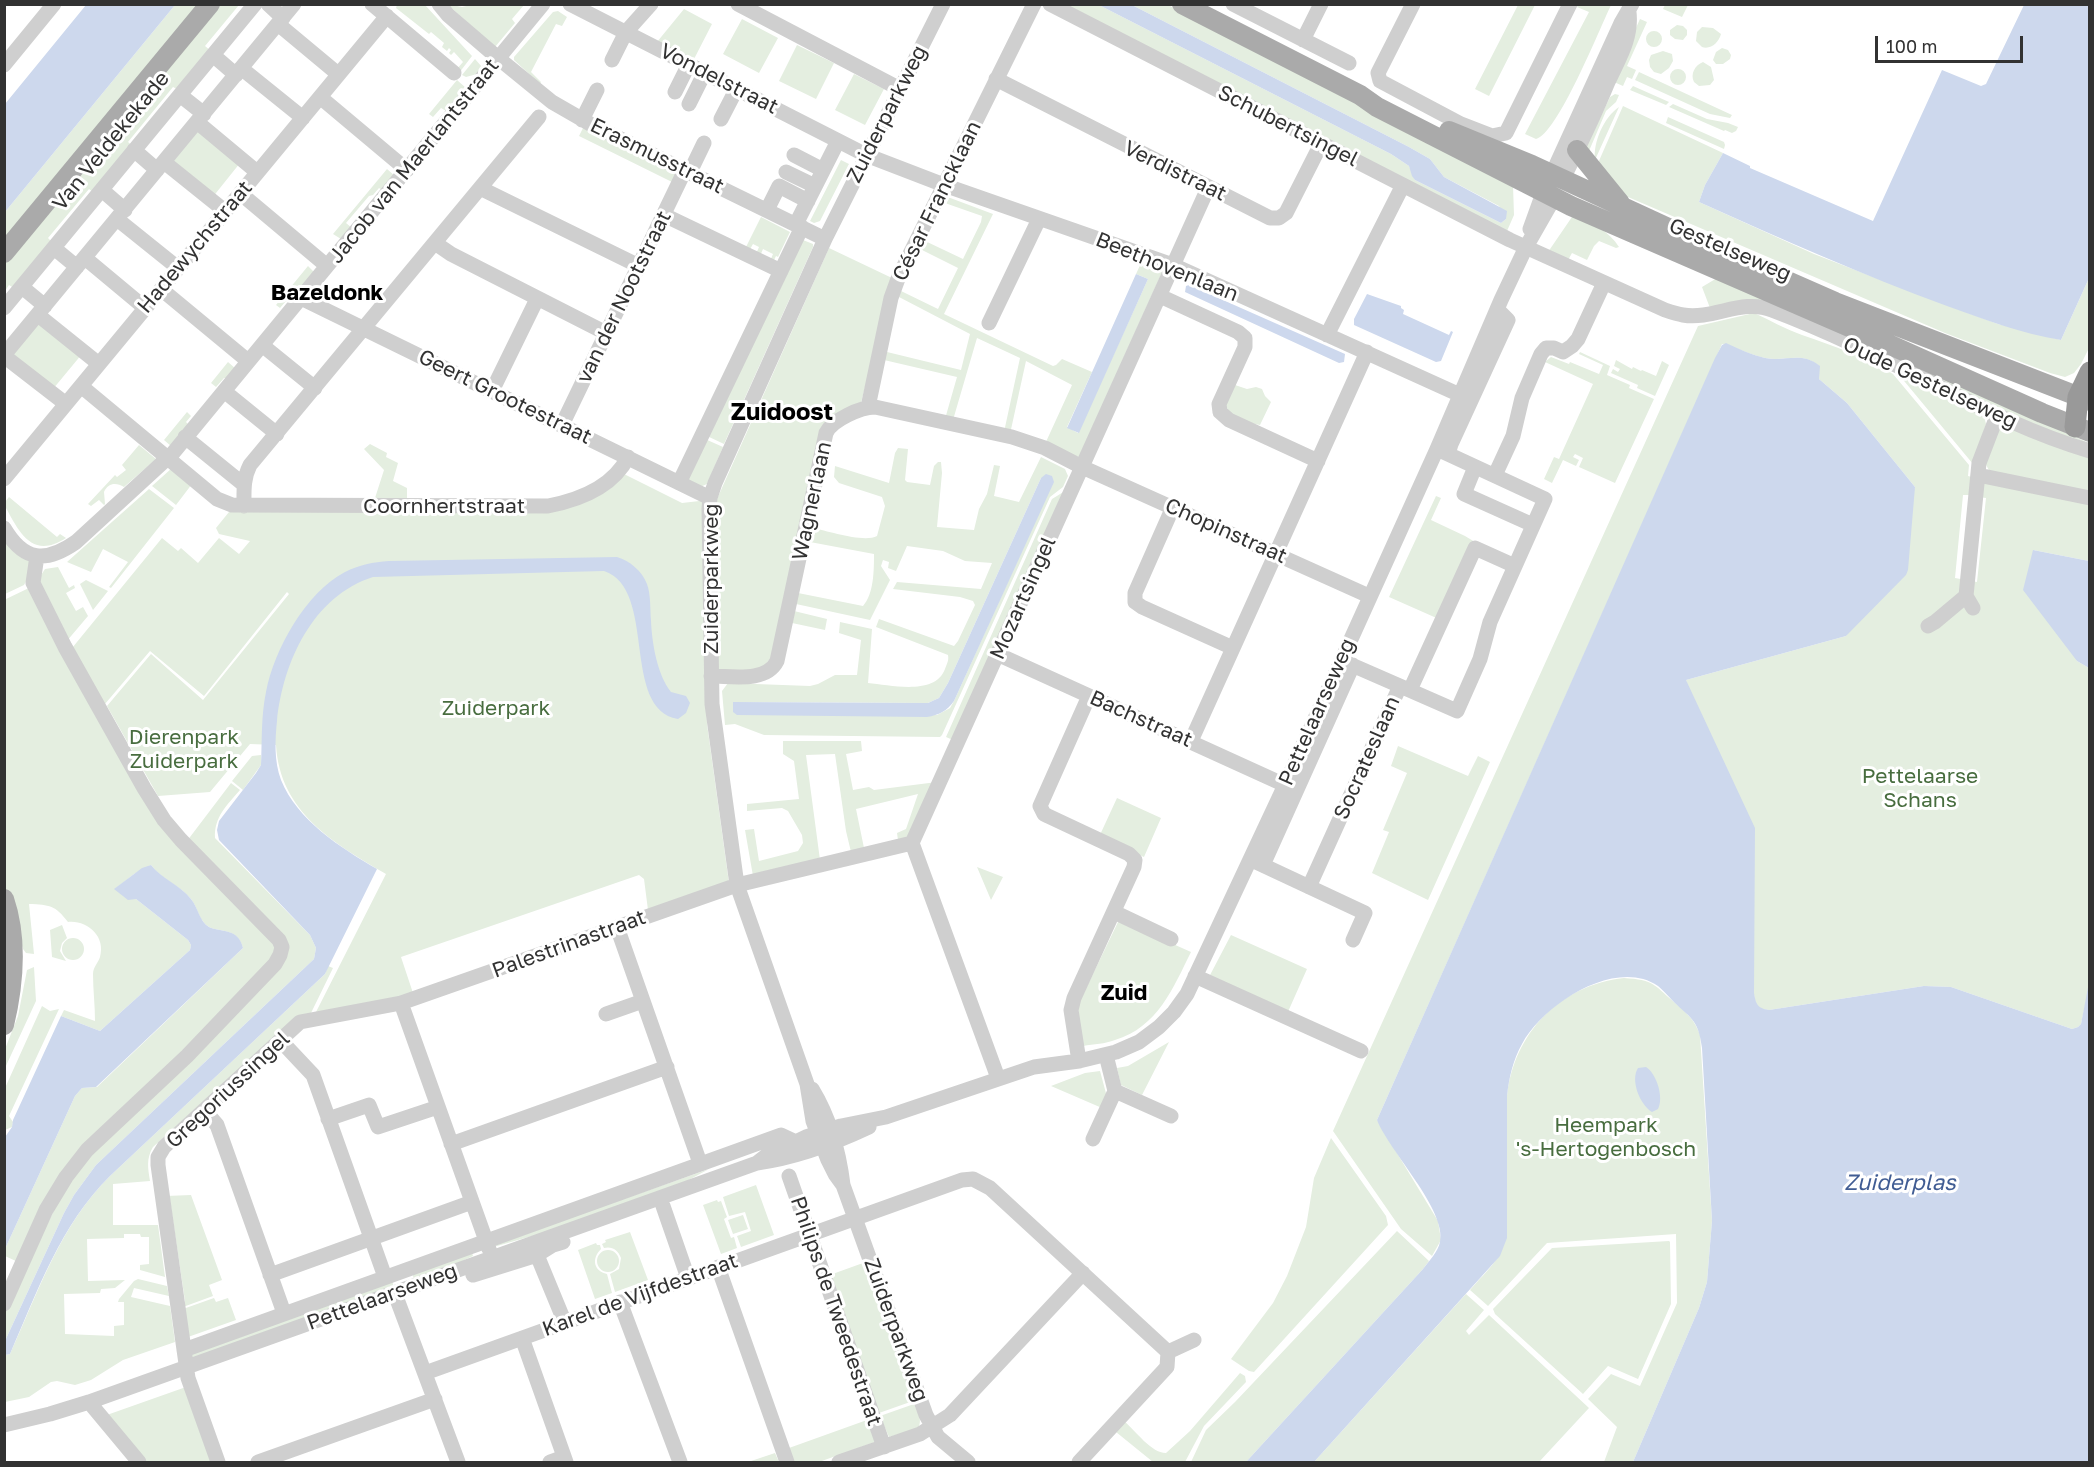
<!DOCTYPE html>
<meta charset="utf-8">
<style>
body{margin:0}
#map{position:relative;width:2094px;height:1467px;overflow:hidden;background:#fff;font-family:"Golos Text",sans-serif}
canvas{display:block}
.frame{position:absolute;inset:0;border:6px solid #323232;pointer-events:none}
.scale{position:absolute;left:1875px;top:36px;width:148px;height:27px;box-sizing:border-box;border:3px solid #323232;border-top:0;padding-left:8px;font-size:18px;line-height:21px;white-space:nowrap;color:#323232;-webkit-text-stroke:4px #fff;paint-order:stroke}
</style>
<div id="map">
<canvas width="2094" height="1467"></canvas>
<div class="frame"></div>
<div class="scale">100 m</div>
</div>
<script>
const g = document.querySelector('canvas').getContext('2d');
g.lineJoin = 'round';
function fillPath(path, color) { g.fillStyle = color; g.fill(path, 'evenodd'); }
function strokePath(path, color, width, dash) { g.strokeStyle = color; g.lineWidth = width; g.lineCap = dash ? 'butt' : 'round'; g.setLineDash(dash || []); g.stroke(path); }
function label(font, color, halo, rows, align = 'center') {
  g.font = font + ' "Golos Text",sans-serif'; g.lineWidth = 6; g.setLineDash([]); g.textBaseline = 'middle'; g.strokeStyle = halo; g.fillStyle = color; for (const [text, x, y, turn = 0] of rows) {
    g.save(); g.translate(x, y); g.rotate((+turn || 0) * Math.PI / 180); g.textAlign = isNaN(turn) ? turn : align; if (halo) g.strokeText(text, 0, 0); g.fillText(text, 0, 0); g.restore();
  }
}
fillPath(new Path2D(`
 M447,4L462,7L475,4L524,5L512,19L515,23L495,47Z
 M175,5H202L5,242V212Z
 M217,5H239L205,46L211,51L179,90L173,87L128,142L133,146L94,193L89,189L48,238L53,243L15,289L9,285L5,291V264Z
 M397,5H425L472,56L459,73L456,70L463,62L454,52L451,55L449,53L451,50L449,48L447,51L442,47L444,43L431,32L429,34L396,8Z
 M1063,5H1099L1391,154L1409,166L1415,180L1501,223L1506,219L1499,206L1444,177L1430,159L1409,147L1132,5H1168L1196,19L1513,185L1514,215L1507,231Z
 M1518,5H1535L1489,96L1475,89Z
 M1578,5H1611C1600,28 1557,135 1536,139L1525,134L1589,12L1577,7Z
 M1665,5V4L1688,5L1682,17L1663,9Z
 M684,9L712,24L693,61L657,42Z
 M558,11L567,17L562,26L556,24L531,72L541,82L540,84L514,60V57L553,12Z
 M742,19L778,38L759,73L723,54Z
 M1640,19L1647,22L1627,66L1636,70L1632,79L1627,77L1623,86L1614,82L1613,79Z
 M1677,25L1683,26L1687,30V35L1683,40L1675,39L1670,35V30Z
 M1702,27L1713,28L1721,34C1719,42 1711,50 1702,47L1696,41L1697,32Z
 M1646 39a8 8 0 1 1 16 0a8 8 0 1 1-16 0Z
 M797,45L834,63L816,99L779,81Z
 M1722,48L1728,50L1731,55L1730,59L1723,64H1716L1713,60L1716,52Z
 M1663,51L1672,54L1673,61L1669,68L1661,74L1654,72L1650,67L1649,60L1651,55Z
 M475,59L482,67L477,74L466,77L462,75Z
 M1703,62L1711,67L1714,80L1710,85L1699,86L1694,82C1690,74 1695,65 1703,62Z
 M1670 77a8 8 0 1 1 16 0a8 8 0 1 1-16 0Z
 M1639,72L1732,115L1730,118L1710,114L1635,80Z
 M854,74L884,89L865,125L835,110Z
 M457,80L466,88L448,112L441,108L433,117L429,114Z
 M1633,86L1669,102L1666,105L1630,90Z
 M1615,94L1619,95L1616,102L1606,111L1589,151L1585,149L1610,97Z
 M1673,104L1707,119L1728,123L1738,127L1736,131L1732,133L1725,130L1724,131L1669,107Z
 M1623,106L1723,153L1705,185L1699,202L1814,254L1930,299L1998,324L2061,340L2089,278V348L2081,364L2074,373L2065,377L2050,373L1945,333L1614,191L1595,170Z
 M1619,107L1595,160C1593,142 1604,117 1619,107Z
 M1668,117L1724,142L1725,145L1724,149L1666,123Z
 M586,122L678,168L672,182L579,136Z
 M198,128L240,163L212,198L170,163Z
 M841,160L849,164L820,221L814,223L810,221Z
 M387,169L395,176L383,191L379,188L373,195L369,196L346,223L352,228L341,239L333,234Z
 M945,196L993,214L944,314L1053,366L1056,365L1062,359L1092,372L1067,427L1078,433L1148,279L1136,274L1142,261L1163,270L1079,457L1045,444L1072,385L1026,361L1010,434L1004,432L1020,358L977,338L953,420L945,419L957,377L884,360L887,352L961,370L970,334L899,297L901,291L938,309L958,268L920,249L923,240L963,259L981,222L982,216L942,202Z
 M1574,214C1590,221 1610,232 1619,247L1616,248L1599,241L1594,246L1587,260L1572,253L1567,262L1548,252Z
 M761,217L790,232L778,257L776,256L773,262L770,261L773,254L763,249L760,256L756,254L759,247L753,244L749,251L745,249Z
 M803,240L813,244V247L724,444L707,436Z
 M829,248L892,278L861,403L832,418L773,655L761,670H705L707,724L729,883L648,910L644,879L639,875L401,957L413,993L393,1000L316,1012L386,874C333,843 280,812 276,745L250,744L210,792L158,796L107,706L151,654L203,700L289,594L287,592L204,696L150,651L99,711L151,801L273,943L277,950L274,960L88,1146L18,1262L5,1256V1249L75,1096L82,1088L97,1087L243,948C237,927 221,933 209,927C199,921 198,908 191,899C181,886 162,880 151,865L134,874L115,889L136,899L188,940L191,945L190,950L100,1031L61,1016L64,1010L95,1021C95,1005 93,990 93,974C93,967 98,963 100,957C106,936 87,920 68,922C55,905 50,905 29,904L34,954L26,953L23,949L5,885L4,600L31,587L68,653L162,538L178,551L181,548L198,563L219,538L239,554L250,541L219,534L216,528L229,512L531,510L622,473L682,503L717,499Z
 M308,266L315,273L289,303L286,301L280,308L276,305Z
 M1717,278L1764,300L1710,308L1702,287Z
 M1754,313C1770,320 1785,329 1802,335C1833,346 1865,356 1893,374L1969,465L1968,476L1972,477L1970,495H1963L1955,578L1977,582L1986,498L1979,497L1983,484L1988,482L2089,502V561L2033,550L2077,661L2089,668L2090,982L2081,1024L2078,1027L2072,1029L1951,987L1924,986L1769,1010L1761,1009L1756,1004L1686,680L1846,636L1915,487L1847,403L1819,379V366C1801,351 1786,362 1765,358C1752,355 1738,349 1725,344H1722L1377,1120L1438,1221L1441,1240L1432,1256L1401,1229L1333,1131L1698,326Z
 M39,319L82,354L53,389L10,354Z
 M1580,352L1610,366L1607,375L1630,385L1629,388L1654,399L1615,483L1579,467L1583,458L1575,454L1573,457L1579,460L1576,466L1563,460L1552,483L1544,479L1554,457L1559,459L1593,384L1545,362L1551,357L1569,364L1570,362L1599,374L1603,365L1579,354Z
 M1884,353L2089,443V449L2053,436Z
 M1616,360L1632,369L1633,367L1641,371L1642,370L1656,376L1662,361L1669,365L1655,396L1637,388L1638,385L1611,373L1613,369L1618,372L1620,369L1614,366Z
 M228,362L236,369L229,378H224L216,387L211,383Z
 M1895,370L1984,416L1986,424L1973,464Z
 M1232,384L1247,389L1256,387L1262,389L1265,396L1271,402L1260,425L1235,420L1223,402Z
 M187,412L191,416L186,422L189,425L172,447L164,440Z
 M1998,426H2006L2089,457V494L1990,472L1985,463Z
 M705,439L723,447L707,484L700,487L689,481V473Z
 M370,444L387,453L386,457L398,463L393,481L407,488V498H375L384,470L364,449Z
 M139,445L156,459L124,487C116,482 108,483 104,492L105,504L104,505L99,500L91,506L88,504L115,475L117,477L126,470L122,465Z
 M898,448L908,449L905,480L907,482L930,485L934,466L938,462H941L942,473L937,527L974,530L979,509L987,494L994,465L1000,466L994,496L1019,502L1041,457L1065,469L1068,476L1063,487L1050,497L942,735L940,737L764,735L735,724L725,725L722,691L728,683L810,686L818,684L835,675H857L861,640L839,633L840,622L872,629L868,683C891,685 935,696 945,669C947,663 949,661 948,655L876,627L879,619L954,646L958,641L975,605L973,601L960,597L893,589L897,582L981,589L992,563L965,561L943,551L907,546L896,571L888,568L889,562L883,560L881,566L890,580L870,620L796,604L798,593L863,606C874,594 874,570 874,554L810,542L813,528C828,531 864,543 877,536L885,506L882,497L839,483L834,477L835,466L889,483L895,453ZM1041,478L1053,482L954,701L950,708L937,715L733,712V702L928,703L939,698L948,683Z
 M172,468L192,484L176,505L152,486Z
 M149,489L174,508L111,588L109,587L128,562L103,549L91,572L67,562Z
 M1065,491L953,740L946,737L1052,499Z
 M1436,496L1441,498L1431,520L1465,536L1475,542L1441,620L1389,597Z
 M9,497L57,537L60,534L66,538C32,560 19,532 5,506V502Z
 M4,539L14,552L30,561V574L24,585L5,594Z
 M58,567L69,588L74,585L75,588L66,593L76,611L83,607L88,616L66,642L36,583L45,569Z
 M86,580L108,591L93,610L80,584Z
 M794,611L827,619L825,630L792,623Z
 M783,741H861L862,751L846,754L853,790L869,787L874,790L937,782L914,836L898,840L897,833L906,829L918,794L856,809L864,848L851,852L846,831L835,754L806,755L820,860L753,876L745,830L754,829L759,861L798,851L803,843L802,835L788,811L782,808L747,811V804L799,799L794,761L783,754Z
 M1398,746L1468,776L1478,756L1490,762L1428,900L1372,873L1389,832L1383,830L1407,773L1391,766Z
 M261,755V765L243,790L232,781L252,756Z
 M231,783L240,790C227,805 214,817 215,838L310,935L316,948L314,959L96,1165L74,1195L64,1213L5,1341V1310L70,1178L284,951L187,841Z
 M1117,798L1161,818L1144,857L1099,837Z
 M977,867L1003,877L991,900Z
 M1119,920L1191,952C1173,988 1158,1027 1115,1040C1105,1044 1094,1044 1083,1046L1078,1009L1079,1003Z
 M62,925L67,938L62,943L60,951L66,961L52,957L50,930Z
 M1231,935L1307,969L1287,1014L1209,977Z
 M62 949a11 11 0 1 1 22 0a11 11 0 1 1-22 0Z
 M328,966L333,968L311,1013L293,1020L153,1147C146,1159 148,1168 150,1181L113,1184V1225H158L165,1277L140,1270V1265L149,1264V1237H141L140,1234H124V1238L87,1239L88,1281L125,1280L115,1288L101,1289L100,1293L64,1294L65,1334L114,1336V1326L124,1325V1302H118L119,1299L134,1281L138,1279L167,1286L169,1296L134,1288L131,1297L170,1306L175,1342L123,1360L91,1380L75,1385L57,1381L51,1382L29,1397L5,1402V1355L10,1354C38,1292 61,1224 110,1176L325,974Z
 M34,967L36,1001L5,1068V1049L18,1016L27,970Z
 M1624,978C1654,980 1653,984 1674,1002C1686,1012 1695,1020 1700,1035L1712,1221L1707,1282L1699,1308L1633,1462H1604L1617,1427L1588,1399L1611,1374L1640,1386L1677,1303L1676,1234L1547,1243L1488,1306L1470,1290C1488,1269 1506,1256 1507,1227V1096C1514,1033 1560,985 1624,978Z
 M42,1006L50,1011L59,1009L9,1116L13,1122L12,1127L5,1130V1088Z
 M1169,1042L1142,1095L1121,1085L1117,1068L1128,1066Z
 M1100,1071L1107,1097L1102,1108L1051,1086L1085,1073Z
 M1331,1138L1386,1216L1388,1225L1254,1372L1249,1371L1231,1359L1273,1303L1287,1276L1306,1227L1314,1178Z
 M709,1169L685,1182L539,1234L497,1246L493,1245Z
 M756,1185L774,1235L741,1247L737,1236L751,1231L745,1212L729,1216L723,1197Z
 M191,1195L222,1280L209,1285L213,1296L183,1307L185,1301L170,1200L166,1196Z
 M717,1200L718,1202L721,1201L727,1217L724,1219L731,1238L734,1237L737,1248L721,1254L703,1205Z
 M743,1215L748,1229L733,1234L728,1220Z
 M1397,1231L1429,1261L1423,1269L1246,1462H1191L1206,1430L1235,1402Z
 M630,1232L648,1280L615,1292L610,1274L619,1269L621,1258C618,1250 612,1246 604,1248L602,1244L606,1242L605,1240Z
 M1669,1241L1670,1242L1671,1304L1638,1379L1608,1366L1583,1394L1495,1314L1493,1309L1552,1248Z
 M596,1243L597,1245H600L601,1249C591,1259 594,1271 607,1274L612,1293L595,1299L578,1250Z
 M471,1249L473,1256L447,1268L414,1279L411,1270Z
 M597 1261a11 11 0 1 1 22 0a11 11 0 1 1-22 0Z
 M863,1263L913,1401L879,1413L827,1276Z
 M391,1278L394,1287L187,1360L197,1347Z
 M1466,1294L1484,1310L1466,1331L1469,1335L1489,1315L1589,1408L1539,1462H1314Z
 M214,1298L216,1302L228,1298L236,1320L188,1337L183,1309Z
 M1240,1373L1245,1376L1246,1382L1204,1426L1185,1462H1153L1116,1432L1125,1422C1136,1431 1151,1453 1166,1453L1190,1431Z
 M186,1387L213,1462H145L104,1416Z
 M914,1404C917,1412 924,1421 917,1429L889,1437L880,1416Z
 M867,1420L875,1442L819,1462H794L789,1448Z
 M775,1453L779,1462H748Z`), '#e4eee0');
fillPath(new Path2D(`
 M86,5H175L5,212V104Z
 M1099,5H1132L1409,147L1430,159L1444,177L1507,211L1506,219L1501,223L1415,180L1412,176L1409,166L1391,154Z
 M2024,5H2089V278L2061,340C2022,334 1984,319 1947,306C1863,275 1781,239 1699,202L1705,185L1723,153L1750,166V168L1873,221L1942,70L1981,86L1986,84Z
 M1136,274L1148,279L1079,433L1067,428Z
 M1189,285L1345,354L1344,362L1339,363L1185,292L1186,286Z
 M1367,294L1401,306V308L1404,310L1403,314L1449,335L1451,331L1453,332L1441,361L1436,362L1354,325V319Z
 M1726,343C1739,349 1752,355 1765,358C1786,362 1801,351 1820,366L1819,379L1847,403L1915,487L1908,570L1906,575L1846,636L1686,680L1755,828L1754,993C1756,1004 1757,1008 1769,1010L1924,986L1951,987L2072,1029L2078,1027L2081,1024L2089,982V1462H1633L1699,1308L1707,1282L1712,1221L1702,1048C1698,1017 1690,1019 1671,999C1667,995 1663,990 1658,986C1615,957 1543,1005 1522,1044C1513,1060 1509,1078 1507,1096V1238L1500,1256L1314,1462H1246L1423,1269C1429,1261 1438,1252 1440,1242C1447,1210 1389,1151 1377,1120L1715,358L1722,345Z
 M1046,474L1052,476L1054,482L954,701C947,711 939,715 927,717L737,715L733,712V702L928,703L939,698L948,683L1041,478Z
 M2033,550L2089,561V668L2077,661L2023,590Z
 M617,557C630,561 642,571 647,584C651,595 650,609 651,621C652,643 657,674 671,692L686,696L690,703L686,713L678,719C620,709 658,589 604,571L373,577C313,596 283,662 277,721C275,740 274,761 281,780C297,820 341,848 377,869L325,974L110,1176C61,1224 37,1292 10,1354L5,1355V1341L64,1213L74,1195L96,1165L314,959L316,948L310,935L219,840L217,830L219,821L256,773L261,765C262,740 261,716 266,692C274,650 306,592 345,572C359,565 373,562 389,561Z
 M151,865C162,879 180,885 191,899C198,907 199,921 209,927C221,933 238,927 243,948L96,1087L82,1088L75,1096L5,1249V1137L12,1127L13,1120L61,1016L100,1031L190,950L191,945L188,940L136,899L128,900L114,889L142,868Z
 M1646,1067C1657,1074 1664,1098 1658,1109L1652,1112C1640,1105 1630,1080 1638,1068Z`), '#cdd8ed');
strokePath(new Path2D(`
 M268,4L283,18
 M372,4L454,73
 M439,4L448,15L498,58L552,102L592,125L825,239
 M570,4L866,155L944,185L1173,265L1460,395
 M738,4L900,89
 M1050,4L1510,240L1665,310C1671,312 1677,314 1683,315C1714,320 1742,298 1772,310C1828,331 1882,358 1934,384C1985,410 2035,435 2090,451
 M1233,4L1349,63
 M1413,4L1378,73L1380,81L1461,124L1492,136L1506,133L1570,4
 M278,24L338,74
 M1303,40L1321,4
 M213,55L236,75
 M612,60L626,32L651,4
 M4,65L54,4
 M241,68L303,118
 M996,79L1270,218H1279L1286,213L1321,144
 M675,92L689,64
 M180,95L204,114
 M320,97L407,170
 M689,104L705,72
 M721,119L737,88
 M582,120L597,90
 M197,122L257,172
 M134,150L157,170
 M794,155L823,170
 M164,162L225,211
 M690,172L704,143
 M786,172L815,186
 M1552,174L1621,23L1632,4
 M1563,179C1579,147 1594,116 1608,82C1619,58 1632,38 1629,12
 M480,188L639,266
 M102,190L125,210
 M240,193L327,266
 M767,210L779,186L808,201
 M664,215L781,271
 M117,219L178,268
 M796,224L838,141
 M1530,229L1543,193
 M435,243L451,254L606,333
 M54,248L77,267
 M85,258L145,308
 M22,287L45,306
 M161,289L248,361
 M1160,296L1238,332L1245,338V347L1219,404L1220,412L1229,420L1318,461
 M301,298L710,498
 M4,308L255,4
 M38,315L99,364
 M989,323L1039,219
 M1327,335L1403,185
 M262,345L315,388
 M4,355L294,4
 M4,356L66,404
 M81,386L217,499L232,505L548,506C579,500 613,487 628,457
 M224,391L277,434
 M492,391L537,299
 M868,407L891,298L899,276L1034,4
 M562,425L685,170
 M185,437L243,484
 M1448,454L1451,444L1508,320L1497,309
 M1475,467L1464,494L1533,525
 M1495,475L1513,436L1522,398L1541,354L1546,348H1554L1563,352L1572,346L1578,339L1604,283
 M1978,475L2090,498
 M4,479L387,16
 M679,483L802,227
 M244,506C244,491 243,479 250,465L539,117
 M1173,507L1135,593V602L1142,607L1233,648
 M4,528C24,562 46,563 76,542L173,453L543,4
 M1973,608L1966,596L1979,463L1997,416
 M1928,626L1935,622L1966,596
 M997,654L1285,785
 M1345,662L1400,686
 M711,676C732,676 766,683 777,661L826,433C832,420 861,407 875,407L1012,437L1045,448L1082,467L1369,596
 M1410,690L1475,548L1515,566
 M1191,741L1367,352
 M912,843L998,1078
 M1256,862L1365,913L1353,940
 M1263,865L1353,665
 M1309,887L1400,686L1457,711L1480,659L1490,622L1545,499L1437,449
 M1114,912L1171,939
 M617,927L700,1163
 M1195,976L1361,1051
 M401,1003L489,1249
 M606,1014L643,1001
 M281,1041L313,1075L385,1277
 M1079,1061L1071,1010L1074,998L1134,867L1135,860L1129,854L1048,816L1044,814L1040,806L1089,696
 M812,1089C829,1117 839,1152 843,1185L926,1415L938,1437L968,1462
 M1115,1091L1171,1116
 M205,1111L217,1125L284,1313
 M328,1119L369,1105L378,1127L438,1107
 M1093,1139L1115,1091L1106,1055
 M451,1144L667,1067
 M757,1163L766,1156L806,1137L841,1126L886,1117L1034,1067L1079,1061L1116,1052L1139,1042L1159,1027L1174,1012L1187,994L1285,785L1437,449L1501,300L1526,247L1554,198
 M789,1176L884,1447
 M843,1185L835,1174L828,1160L813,1121L807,1084L737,885L712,704L709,509L710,498L715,483L825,239L943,4
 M663,1206L688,1278
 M537,1255L565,1323
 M718,1267L787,1462
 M270,1275L472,1202
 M473,1275L537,1255L553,1245L563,1242
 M398,1302L458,1462
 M620,1302L680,1462
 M4,1304L46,1210L66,1177L87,1150L187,1056L275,964L280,955L282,947L279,940L181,840L164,820L144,788L65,647L33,583L37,556
 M522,1338L566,1462
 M184,1350L781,1135L796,1142
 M1168,1352L1194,1340
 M425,1373L962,1180L973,1179L990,1188L1168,1352
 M89,1402L139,1462
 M4,1425L50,1414L89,1402L757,1163C794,1158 835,1143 869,1127
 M218,1462L188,1378L158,1165V1157L164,1147L300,1022L401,1003L737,885L912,843L1208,188
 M258,1462L435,1399
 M550,1462L564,1457
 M839,1462L920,1434L950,1415L1083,1273
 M1079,1462L1167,1367L1168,1352`), '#cfcfcf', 15);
strokePath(new Path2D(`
 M1182,4L1360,95L1377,107L1571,206L1868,335L2042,413L2090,432
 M1449,131L1532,165L1701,243L1835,302L2090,401
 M1577,150L1620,203
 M4,253L210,4
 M4,899C18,940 14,983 4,1025`), '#aaa', 20);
strokePath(new Path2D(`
 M2075,427L2078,397L2090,372`), '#999', 21);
label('21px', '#323232', '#fff', [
 ["Vondelstraat",719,79,27],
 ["Zuiderparkweg",887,114,-63],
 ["Schubertsingel",1288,126,27],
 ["Van Veldekekade",111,141,-51],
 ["Erasmusstraat",657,156,26],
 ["Jacob van Maerlantstraat",414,161,-51],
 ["Verdistraat",1175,171,26],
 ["César Francklaan",937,201,-64],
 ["Hadewychstraat",195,247,-50],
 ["Gestelseweg",1730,250,23],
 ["Beethovenlaan",1167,267,22],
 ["van der Nootstraat",624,297,-64],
 ["Oude Gestelseweg",1930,383,25],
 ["Geert Grootestraat",505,397,26],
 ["Wagnerlaan",812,501,-78],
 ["Coornhertstraat",444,506],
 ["Chopinstraat",1226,531,24],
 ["Zuiderparkweg",711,579,-90],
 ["Mozartsingel",1023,598,-66],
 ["Pettelaarseweg",1317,712,-66],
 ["Bachstraat",1141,719,24],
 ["Socrateslaan",1367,758,-66],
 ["Palestrinastraat",569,944,-20],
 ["Gregoriussingel",228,1090,-43],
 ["Karel de Vijfdestraat",640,1295,-20],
 ["Pettelaarseweg",382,1297,-20],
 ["Philips de Tweedestraat",836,1311,71],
 ["Zuiderparkweg",896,1330,70]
]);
label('21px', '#486d3f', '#fff', [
 ["Zuiderpark",496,708],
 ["Dierenpark",184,737],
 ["Zuiderpark",184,761],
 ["Pettelaarse",1920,776],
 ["Schans",1920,800],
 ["Heempark",1606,1125],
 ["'s-Hertogenbosch",1606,1149]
]);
label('bold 22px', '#000', '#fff', [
 ["Bazeldonk",327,293],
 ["Zuid",1124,993]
]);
label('italic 22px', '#405c93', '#fff', [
 ["Zuiderplas",1900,1183]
]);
label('bold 24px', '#000', '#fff', [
 ["Zuidoost",782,412]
]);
</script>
